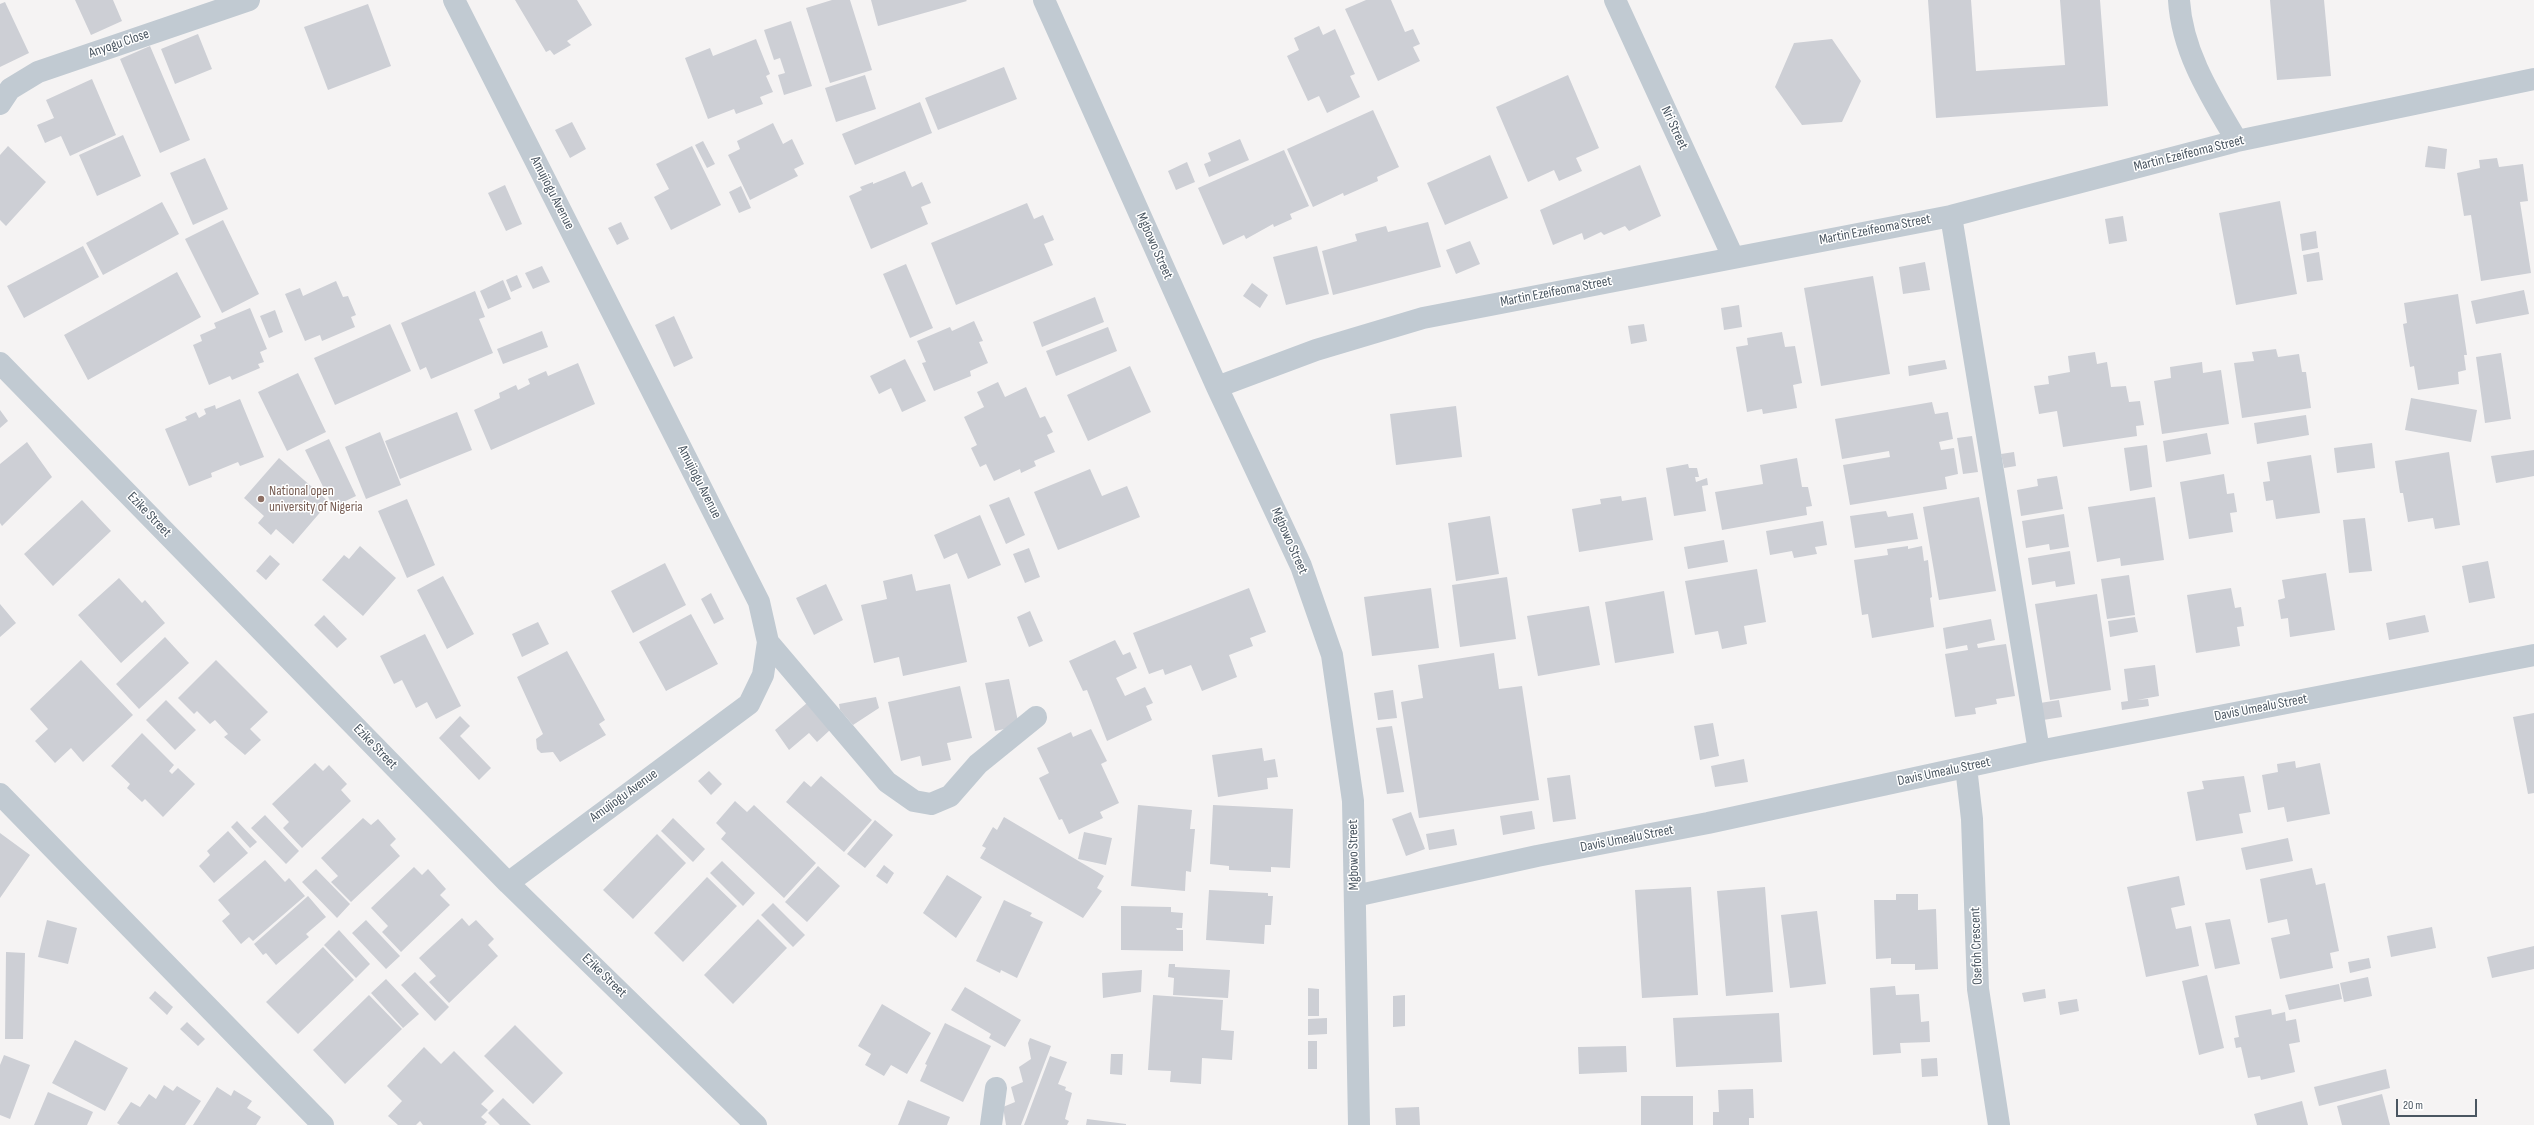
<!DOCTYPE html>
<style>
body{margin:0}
#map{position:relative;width:2534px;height:1125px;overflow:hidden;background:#f5f3f3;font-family:"Sofia Sans Condensed",sans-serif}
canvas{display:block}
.scale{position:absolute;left:2396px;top:1099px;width:81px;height:18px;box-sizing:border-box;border:2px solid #4a5661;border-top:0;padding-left:5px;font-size:12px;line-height:14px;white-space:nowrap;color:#4a5661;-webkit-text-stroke:3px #fff;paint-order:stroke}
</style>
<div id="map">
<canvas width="2534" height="1125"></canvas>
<div class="scale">20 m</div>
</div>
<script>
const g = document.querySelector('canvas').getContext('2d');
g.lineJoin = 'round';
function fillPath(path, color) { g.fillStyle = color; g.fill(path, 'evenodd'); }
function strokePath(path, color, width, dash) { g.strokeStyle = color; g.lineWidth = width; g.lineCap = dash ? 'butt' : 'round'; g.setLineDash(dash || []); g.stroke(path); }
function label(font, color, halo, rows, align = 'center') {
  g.font = font + ' "Sofia Sans Condensed",sans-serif'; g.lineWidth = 3; g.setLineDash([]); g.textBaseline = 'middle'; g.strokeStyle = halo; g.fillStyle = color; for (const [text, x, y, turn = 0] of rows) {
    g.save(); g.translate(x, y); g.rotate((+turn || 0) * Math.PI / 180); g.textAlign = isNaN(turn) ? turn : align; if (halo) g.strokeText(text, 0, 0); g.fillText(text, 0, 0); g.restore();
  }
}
fillPath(new Path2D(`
 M75,0H113L122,21L91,35Z
 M515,0H577L592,25L567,41L571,45L554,55L550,50L546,52Z
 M832,0H850L872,70L830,83L806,8Z
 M871,0H966L967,1L878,26Z
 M1366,0H1391L1405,32L1413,29L1420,44L1413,47L1420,61L1378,81L1345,9Z
 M1928,0H1971L1976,71L2065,65L2060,0H2100L2108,106L1936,118Z
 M2270,0H2324L2331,76L2277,80Z
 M5,2L29,53L0,67V4Z
 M368,4L391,66L328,90L304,27Z
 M791,21L812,86L784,95L778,75L785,73L780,58L774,60L764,30Z
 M1319,26L1323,35L1335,29L1355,74L1350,76L1360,97L1327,113L1319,96L1308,101L1287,56L1299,50L1294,38Z
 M198,34L212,69L175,84L161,49Z
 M756,39L770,74L766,76L773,92L760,97L763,104L736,114L734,109L708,119L685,58L710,48L713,56Z
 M1832,39L1861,81L1842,122L1802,125L1775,87L1794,43Z
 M150,46L190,140L160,153L120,59Z
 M1004,67L1017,99L938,130L925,98Z
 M865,75L876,109L836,122L825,88Z
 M1568,75L1599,148L1576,158L1582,171L1559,181L1554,170L1528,182L1496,107Z
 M92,79L116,135L70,156L61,136L45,143L37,125L54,118L46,100Z
 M920,102L932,133L855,165L842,134Z
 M1373,110L1399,167L1377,177L1378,181L1344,196L1343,193L1313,207L1287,149Z
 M572,122L586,149L570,158L555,130Z
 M773,123L783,144L792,139L804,164L794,169L798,176L750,200L728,155L740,149L737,141Z
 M123,135L141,176L97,196L79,155Z
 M1240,139L1249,160L1209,177L1204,164L1211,161L1208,153Z
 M703,141L715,164L707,168L695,145Z
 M8,146L46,182L6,226L0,220V155Z
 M692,146L721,205L671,230L654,197L669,189L656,164Z
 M2428,146L2447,149L2445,169L2425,167Z
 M1284,150L1309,206L1290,214L1292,219L1274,227L1273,224L1246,239L1244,235L1223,245L1198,188Z
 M1490,155L1508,198L1445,225L1427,183Z
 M205,158L228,209L193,225L170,173Z
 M2497,158L2499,167L2523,164L2528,201L2520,202L2531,273L2481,281L2471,215L2464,216L2457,173L2480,168L2479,160Z
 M1187,162L1195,182L1176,190L1168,171Z
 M1640,165L1661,216L1629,231L1625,226L1604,235L1601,232L1584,240L1582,233L1553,245L1540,210Z
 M905,171L912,187L922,182L931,203L921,207L928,224L871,249L849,196L862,190L860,187L873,182V184Z
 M505,185L522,224L506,231L488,193Z
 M741,186L751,208L739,213L729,192Z
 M2280,201L2297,294L2236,305L2219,213Z
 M162,202L179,234L103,275L86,243Z
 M1027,203L1034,219L1043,215L1054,240L1044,244L1053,265L956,305L931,243Z
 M2123,216L2127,241L2109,244L2105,219Z
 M223,220L259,294L222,313L185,239Z
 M621,222L629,239L617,245L608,228Z
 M1428,222L1441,267L1333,295L1322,251L1357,241L1355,234L1386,226L1388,232Z
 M2316,231L2318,248L2302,251L2300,234Z
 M1470,241L1480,264L1456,274L1446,250Z
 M83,246L99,277L24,318L7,286Z
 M1317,246L1329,294L1286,305L1273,257Z
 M2319,252L2323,280L2307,282L2303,255Z
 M1925,262L1930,290L1903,294L1899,267Z
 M906,264L933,328L910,338L883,274Z
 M542,266L550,282L533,289L525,273Z
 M177,272L201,317L88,380L64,335Z
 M517,275L522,287L511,292L506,280Z
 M1873,276L1890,374L1821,386L1804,288Z
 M503,280L511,299L488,309L480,291Z
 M336,281L343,297L348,296L356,315L351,317L355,327L322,341L320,335L305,341L285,294L300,288L303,296Z
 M1252,283L1268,295L1260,308L1243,296Z
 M2524,290L2529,314L2476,324L2471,301Z
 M475,291L485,317L479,319L493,353L431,379L426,367L420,370L401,323Z
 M2458,294L2467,355H2464L2466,370L2458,372L2459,384L2418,390L2414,366L2410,367L2403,324L2407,323L2404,303Z
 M1095,297L1104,322L1042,347L1033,322Z
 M1739,305L1742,327L1724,330L1721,308Z
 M250,308L267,349L260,352L264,362L258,364L260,368L232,380L230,376L209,385L193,345L202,341L200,335L216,328L214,323Z
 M275,310L283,332L269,338L260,316Z
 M674,316L693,358L674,367L655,325Z
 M974,321L983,341L979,342L988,363L970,371L971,376L934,391L922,363L926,362L917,341L950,327L952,331Z
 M390,324L411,371L335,405L314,358Z
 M1644,324L1647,341L1631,344L1628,326Z
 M1108,327L1117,351L1056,376L1046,351Z
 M542,331L548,347L503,364L497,349Z
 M1782,332L1785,347L1795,346L1802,383L1793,385L1797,408L1763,414L1762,409L1747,412L1736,347L1748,345L1747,338Z
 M2276,349L2278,357L2299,354L2302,372H2306L2311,408L2242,418L2234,363L2254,361L2252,352Z
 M2095,352L2097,364L2107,362L2111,387L2126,386L2129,402L2140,401L2144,425L2136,426L2137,436L2063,447L2057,411L2039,414L2034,386L2049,384L2048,376L2070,372L2068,356Z
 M2501,353L2511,419L2485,423L2476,357Z
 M905,359L926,401L902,412L891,388L879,394L870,376Z
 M1945,360L1947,369L1909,376L1908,366Z
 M2202,362L2203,373L2221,370L2229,424L2162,434L2154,381L2171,378L2170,367Z
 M578,363L595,404L491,450L474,410L500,398L499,393L516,385L518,390L530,384L528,379L546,371L548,376Z
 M1130,366L1151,412L1088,441L1067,395Z
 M298,373L326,432L287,451L258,392Z
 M998,382L1005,397L1026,387L1040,418L1045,416L1053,432L1047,435L1055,452L1034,461L1036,466L1021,473L1020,469L994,481L986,464L980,467L971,448L977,445L964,417L984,407L977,392Z
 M2411,398L2477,410L2471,442L2405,430Z
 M240,399L264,457L240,466L238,462L211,473L212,477L189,486L165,429L187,420L185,417L196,412L199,418L206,414L204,409L215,405L216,409Z
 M1932,402L1935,414L1948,412L1953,439L1939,442L1941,450L1954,448L1958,474L1945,477L1947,489L1850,505L1843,465L1890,457L1889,451L1842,459L1835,419Z
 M1456,406L1462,457L1396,465L1390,414Z
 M0,410L8,421L0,428Z
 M457,412L472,450L400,479L385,441Z
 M2306,415L2309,435L2257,444L2254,423Z
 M380,432L401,485L366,499L345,447Z
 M2207,433L2211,454L2166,462L2163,441Z
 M1972,436L1978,472L1963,474L1957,438Z
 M329,439L356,496L333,507L305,450Z
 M27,442L52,477L2,526L0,523V464Z
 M2372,443L2375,468L2337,473L2334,448Z
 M2147,445L2152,487L2130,491L2124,448Z
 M2534,450V476L2496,483L2491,456Z
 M2014,452L2016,466L2004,468L2001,454Z
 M2449,452L2460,525L2435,529L2433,518L2408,522L2403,493H2400L2395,461Z
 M2311,455L2320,513L2276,519L2273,500L2266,501L2263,482L2270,481L2267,462Z
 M279,458L329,502L293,544L276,529L271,535L258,523L264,516L244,498Z
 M1797,458L1802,487H1808L1812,506L1806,507L1807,515L1722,530L1715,492L1763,484L1760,465Z
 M1688,464L1689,468H1697L1699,477H1695L1696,482L1707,478L1708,485L1702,486L1706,511L1674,516L1666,468Z
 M1090,469L1102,496L1127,486L1140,517L1058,550L1034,492Z
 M2224,474L2227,494L2234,493L2237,512L2230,513L2233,532L2189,539L2180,482Z
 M2057,476L2063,509L2021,516L2017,490L2038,486L2037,479Z
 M1621,496L1622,501L1646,497L1653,540L1579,552L1572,509L1601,504L1600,499Z
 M1009,497L1025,535L1006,544L989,505Z
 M1979,497L1996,591L1939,600L1923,507Z
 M2155,497L2164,560L2121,566L2120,558L2097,562L2088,507Z
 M407,499L435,565L407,578L378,511Z
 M82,500L111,531L53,586L24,554Z
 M1886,511L1888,517L1913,513L1918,539L1855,548L1850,516Z
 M2064,514L2069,547L2050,550L2049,544L2026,548L2022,521Z
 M980,515L1001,565L968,579L957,553L944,559L934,535Z
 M1490,516L1499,574L1456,581L1448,523Z
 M2365,518L2372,571L2349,573L2343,520Z
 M1823,521L1827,545L1815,547L1817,554L1794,558L1792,551L1770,555L1766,531Z
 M1724,540L1728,562L1688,569L1684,547Z
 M360,546L396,578L363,616L322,580L344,555L349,559Z
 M1908,546V549L1922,546L1924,561L1928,560L1932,597L1930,598L1934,627L1872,638L1868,614L1862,615L1854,560L1888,555L1887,549Z
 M1029,548L1040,577L1025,583L1013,554Z
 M2070,551L2075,584L2056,587L2055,581L2032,585L2028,558Z
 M270,555L280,564L266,580L256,571Z
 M2488,561L2495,598L2469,603L2462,566Z
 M665,563L686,605L633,633L611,591Z
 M1757,569L1766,622L1744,626L1747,644L1722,649L1718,631L1695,635L1685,581Z
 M2326,573L2335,630L2290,637L2288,618L2281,619L2278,600L2285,598L2282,580Z
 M912,574L916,591L950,584L967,662L903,676L899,657L874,663L861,605L887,599L883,581Z
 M2129,575L2135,615L2107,619L2101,579Z
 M443,576L474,634L447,649L417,590Z
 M1507,577L1516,639L1460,647L1452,585Z
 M119,578L142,603L145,600L165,623L121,663L78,615Z
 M826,584L843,620L814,635L796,598Z
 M1249,588L1266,632L1250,638L1253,646L1229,655L1237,677L1202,691L1191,665L1165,675L1163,669L1149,674L1133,633Z
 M1431,588L1439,648L1372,656L1364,597Z
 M2231,588L2235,608L2241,607L2244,626L2237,627L2240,646L2196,653L2187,595Z
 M1664,591L1674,653L1615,663L1605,602Z
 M711,593L724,619L714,624L701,599Z
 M2097,594L2111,690L2050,700L2035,604Z
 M0,604L16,623L0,637Z
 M1589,606L1600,665L1538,676L1527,616Z
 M1030,611L1043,641L1029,647L1017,617Z
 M691,614L718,664L666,691L639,642Z
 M324,615L347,639L337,648L314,625Z
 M2425,615L2429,632L2389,640L2386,623Z
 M2135,617L2138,632L2110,637L2108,621Z
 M1991,619L1995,640L1977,644L1978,648L2006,644L2015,696L1996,699L1997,704L1975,708L1976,714L1955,717L1945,654L1968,650L1967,645L1946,649L1943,628Z
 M538,622L549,644L522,657L512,634Z
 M425,634L461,706L436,719L427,702L416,708L402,680L394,684L380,656Z
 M165,637L189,663L139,709L116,684Z
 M1115,640L1123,655L1130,652L1137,668L1116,678L1125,696L1145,687L1153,703L1146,706L1152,720L1107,741L1087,690L1083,691L1069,661Z
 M567,651L605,720L599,724L606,735L560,762L553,752L541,753L537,749L536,739L543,734L517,677Z
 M1494,653L1499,689L1522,686L1539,800L1419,818L1401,702L1423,698L1418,665Z
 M81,660L133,715L83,762L71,748L55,763L35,741L48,729L30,709Z
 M216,660L268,712L250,729L261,740L245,755L224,737L228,734L215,720L210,724L197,711L194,714L178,698Z
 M2155,665L2159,696L2137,700L2148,699L2149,706L2122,710L2121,702L2128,701L2124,669Z
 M1009,679L1019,726L995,731L985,683Z
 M960,686L972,738L947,743L951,760L922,766L920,756L901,761L888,702Z
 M1393,690L1397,718L1378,720L1374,693Z
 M876,697L879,708L853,725L840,710L839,704Z
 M166,700L196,730L175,750L146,720Z
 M2059,700L2062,717L2043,720L2040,703Z
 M807,703L830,730L817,742L809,733L789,750L775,730Z
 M2534,713V793L2528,794L2513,717Z
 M460,716L470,726L460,736L491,768L479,780L439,738Z
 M1713,723L1719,756L1700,760L1694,726Z
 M1392,726L1404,792L1387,794L1376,728Z
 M1091,729L1107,761L1101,764L1119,803L1100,812L1103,818L1069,834L1062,819L1059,820L1039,778L1049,773L1037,748L1071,732L1073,737Z
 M142,733L174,765L169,771L172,774L178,768L195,784L163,817L145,799L142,802L127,788L130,784L111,766Z
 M1262,748L1264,761L1275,759L1278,777L1267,778L1268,789L1218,797L1212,755Z
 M1744,759L1748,782L1715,787L1711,766Z
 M2295,761L2296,768L2320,763L2330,814L2287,822L2284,807L2268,810L2262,775L2278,772L2277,764Z
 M315,763L323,771L329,765L347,784L341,790L351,801L302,848L283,828L289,822L272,804Z
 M709,771L722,784L711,795L698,781Z
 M1570,775L1576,819L1553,822L1547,778Z
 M821,776L872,820L844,852L786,802L804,781L811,787Z
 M2244,776L2251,812L2239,814L2243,833L2196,841L2187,792L2204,789L2202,781Z
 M735,801L747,812L754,805L816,863L784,898L721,839L726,833L716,823Z
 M1138,805L1192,810L1190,829H1195L1191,872L1186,871L1185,891L1131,886Z
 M1213,805L1293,809L1290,868L1271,867V872L1229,870V866L1210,864Z
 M1532,811L1535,829L1503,835L1500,816Z
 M1411,812L1425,849L1406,856L1392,819Z
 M265,815L299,851L286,864L251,828Z
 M1004,817L1104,876L1097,888L1102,891L1083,918L980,858L986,848L982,846L993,827L997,830Z
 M363,818L371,825L378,819L396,839L390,845L400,856L351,902L331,882L338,876L321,858Z
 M673,818L705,849L693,862L661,831Z
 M875,820L893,835L865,868L847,854Z
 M237,821L257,842L250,848L231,827Z
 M1454,829L1457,845L1429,850L1426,834Z
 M228,831L248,853L214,883L199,866L210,855L207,851Z
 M1084,832L1112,838L1106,865L1078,859Z
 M0,833L30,855L0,898Z
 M657,834L686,863L633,919L603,890Z
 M2288,838L2293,861L2246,870L2241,848Z
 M265,860L285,882L289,878L305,896L253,941L249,937L241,944L222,921L230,914L218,900Z
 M722,861L755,893L743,906L710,873Z
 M884,865L894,873L887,884L876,876Z
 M818,866L840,886L807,922L785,902Z
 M414,867L422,875L428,869L446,889L440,895L450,905L401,952L382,932L388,926L371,908Z
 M2312,868L2316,885L2325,883L2339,951L2330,953L2333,968L2280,979L2271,938L2290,934L2287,919L2268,923L2260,879Z
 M316,869L350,904L337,918L302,882Z
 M947,875L982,897L956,938L923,913Z
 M2179,876L2185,905L2171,908L2176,929L2191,926L2199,966L2146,977L2127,887Z
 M707,877L737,906L683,962L654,933Z
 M1691,887L1698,995L1642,998L1635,890Z
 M1765,887L1773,992L1726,996L1717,891Z
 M1209,890L1268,893V896H1273L1271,925H1265L1264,944L1206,940Z
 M1896,894H1918V910L1936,909L1938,969L1915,970V964H1891V958L1876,959L1874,900H1896Z
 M308,896L326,917L306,934L309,937L276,965L266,953L263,955L254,944Z
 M1004,900L1032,913L1030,916L1043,922L1017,978L1001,970L1000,973L976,961Z
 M773,903L805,935L793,947L761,915Z
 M1121,906L1171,907V912L1183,913L1182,928H1176L1177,930H1183V951L1121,950Z
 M1817,911L1826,984L1790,988L1781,915Z
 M462,918L469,926L476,920L494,939L488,945L498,956L449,1003L429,982L436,976L419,958Z
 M758,919L787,948L733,1004L704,975Z
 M2230,919L2240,964L2215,969L2205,923Z
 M47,920L77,928L68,964L38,957Z
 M366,920L400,956L386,969L352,933Z
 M2432,927L2436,948L2391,957L2387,936Z
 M339,930L370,964L356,978L324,945Z
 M2534,946V969L2492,978L2487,957Z
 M323,947L354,980L298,1034L266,1002Z
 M6,952L25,953L23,1039H5Z
 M2369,958L2371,968L2350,973L2348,962Z
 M1169,964H1175V967L1230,970L1228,998L1173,995L1174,978L1168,977Z
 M1142,970L1141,992L1103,998L1102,973Z
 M415,972L449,1007L435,1021L401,985Z
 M2207,975L2224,1048L2199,1055L2182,981Z
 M2368,977L2372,996L2344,1002L2340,983Z
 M386,979L419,1014L403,1028L371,993Z
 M2339,984L2342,999L2289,1010L2285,995Z
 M1895,986L1896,995L1919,994L1921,1022L1929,1021L1930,1042L1900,1043L1901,1053L1873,1055L1870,988Z
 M965,987L1021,1020L1005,1047L989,1038L991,1034L951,1010Z
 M1308,988L1319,989V1016H1308Z
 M2045,989L2046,998L2024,1002L2022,993Z
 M155,991L173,1007L167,1015L149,998Z
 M369,995L402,1029L345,1084L313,1050Z
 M1153,995L1223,1000L1221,1030L1234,1031L1232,1060L1202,1058L1201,1084L1170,1082L1171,1071L1148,1070Z
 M1405,995V1026L1393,1027V996Z
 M2077,999L2079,1011L2060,1015L2058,1002Z
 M882,1004L931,1033L907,1074L891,1065L884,1076L865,1065L871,1054L858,1046Z
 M2271,1009L2272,1015L2285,1012L2286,1021L2296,1019L2300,1042L2289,1044L2295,1072L2261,1080L2260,1076L2248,1078L2241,1047L2236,1048L2234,1038L2239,1037L2235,1016Z
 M1779,1013L1782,1062L1676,1067L1673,1018Z
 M1327,1018V1034L1308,1035V1019Z
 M187,1022L205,1039L198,1046L180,1029Z
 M945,1023L991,1046L963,1102L920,1081L927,1065L925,1064Z
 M515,1025L563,1073L533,1104L484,1056Z
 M1030,1038L1051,1046L1021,1125H1006L1003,1107L1015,1102L1011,1087L1023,1082L1019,1067L1031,1059L1028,1043Z
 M75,1040L128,1068L105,1111L52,1083Z
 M1308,1041H1317V1069H1308Z
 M1626,1046L1627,1072L1579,1074L1578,1047Z
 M424,1047L441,1064L454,1051L494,1091L481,1104L488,1110L481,1117L487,1122L484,1125H423L420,1121L416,1125H398L388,1116L402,1101L387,1086Z
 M1111,1054H1123L1122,1075L1110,1074Z
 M4,1055L30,1065L10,1119L0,1115V1065Z
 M1050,1056L1067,1062L1058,1084L1066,1087L1065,1090L1072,1093L1065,1119L1069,1121L1067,1125H1024Z
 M1937,1058L1938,1076L1922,1077L1921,1059Z
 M2386,1069L2390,1088L2319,1106L2314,1087Z
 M164,1085L173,1091L177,1086L201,1101L185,1125H120L117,1123L131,1102L140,1107L149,1094L156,1099Z
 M217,1087L231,1096L234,1090L252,1101L247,1108L261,1117L256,1125H193Z
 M1753,1089L1754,1118H1749V1125H1713V1112H1719L1718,1090Z
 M48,1092L93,1112L87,1125H34Z
 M2382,1094L2390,1125H2342L2337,1106Z
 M1641,1096H1693V1125H1641Z
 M503,1098L531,1125H500L488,1113Z
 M908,1100L950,1117L947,1125H898Z
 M2302,1101L2308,1125H2257L2254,1114Z
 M1419,1107L1420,1125H1396L1395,1108Z
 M1087,1119L1126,1124V1125H1086Z`), '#cdcfd5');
strokePath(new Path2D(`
 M454,0L759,602L768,642L763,675L749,704L508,883
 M1044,0L1217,387L1301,566L1332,655L1353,801L1359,1125
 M1615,0L1733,257
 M2179,0C2182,52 2211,97 2237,141
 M0,104L10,89L38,72L249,0
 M1951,216L2039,751
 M0,363L508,883L756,1125
 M1217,387L1316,350L1423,318L1951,216L2237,141L2534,79
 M768,642L887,782L914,801L931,804L950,796L978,764L1036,717
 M1966,767L1972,819L1978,989L1999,1125
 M0,794L323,1125
 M1355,896L1537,856L1708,823L2039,751L2534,655
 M991,1125L996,1088`), '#c1cad2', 22);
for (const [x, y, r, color] of [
 [261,499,4,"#8d6e63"]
]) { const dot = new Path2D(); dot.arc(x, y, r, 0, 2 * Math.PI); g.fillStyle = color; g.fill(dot); strokePath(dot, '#fff', 1.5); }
label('14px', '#4a5661', '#fff', [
 ["Anyogu Close",119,44,-19],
 ["Nri Street",1674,128,65],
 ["Martin Ezeifeoma Street",2189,154,-14],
 ["Amujiogu Avenue",552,193,63],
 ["Martin Ezeifeoma Street",1875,230,-11],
 ["Mgbowo Street",1154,246,66],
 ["Martin Ezeifeoma Street",1556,292,-11],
 ["Amujiogu Avenue",699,482,63],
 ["Ezike Street",149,515,46],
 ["Mgbowo Street",1289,541,66],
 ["Davis Umealu Street",2261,708,-11],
 ["Ezike Street",375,747,46],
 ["Davis Umealu Street",1944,772,-12],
 ["Amujiogu Avenue",624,796,-36],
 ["Davis Umealu Street",1627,839,-11],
 ["Mgbowo Street",1354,855,-91],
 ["Osefoh Crescent",1977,946,-92],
 ["Ezike Street",604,976,44]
]);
label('14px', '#785e54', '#fff', [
 ["National open",269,491],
 ["university of Nigeria",269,507]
], 'left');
</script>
